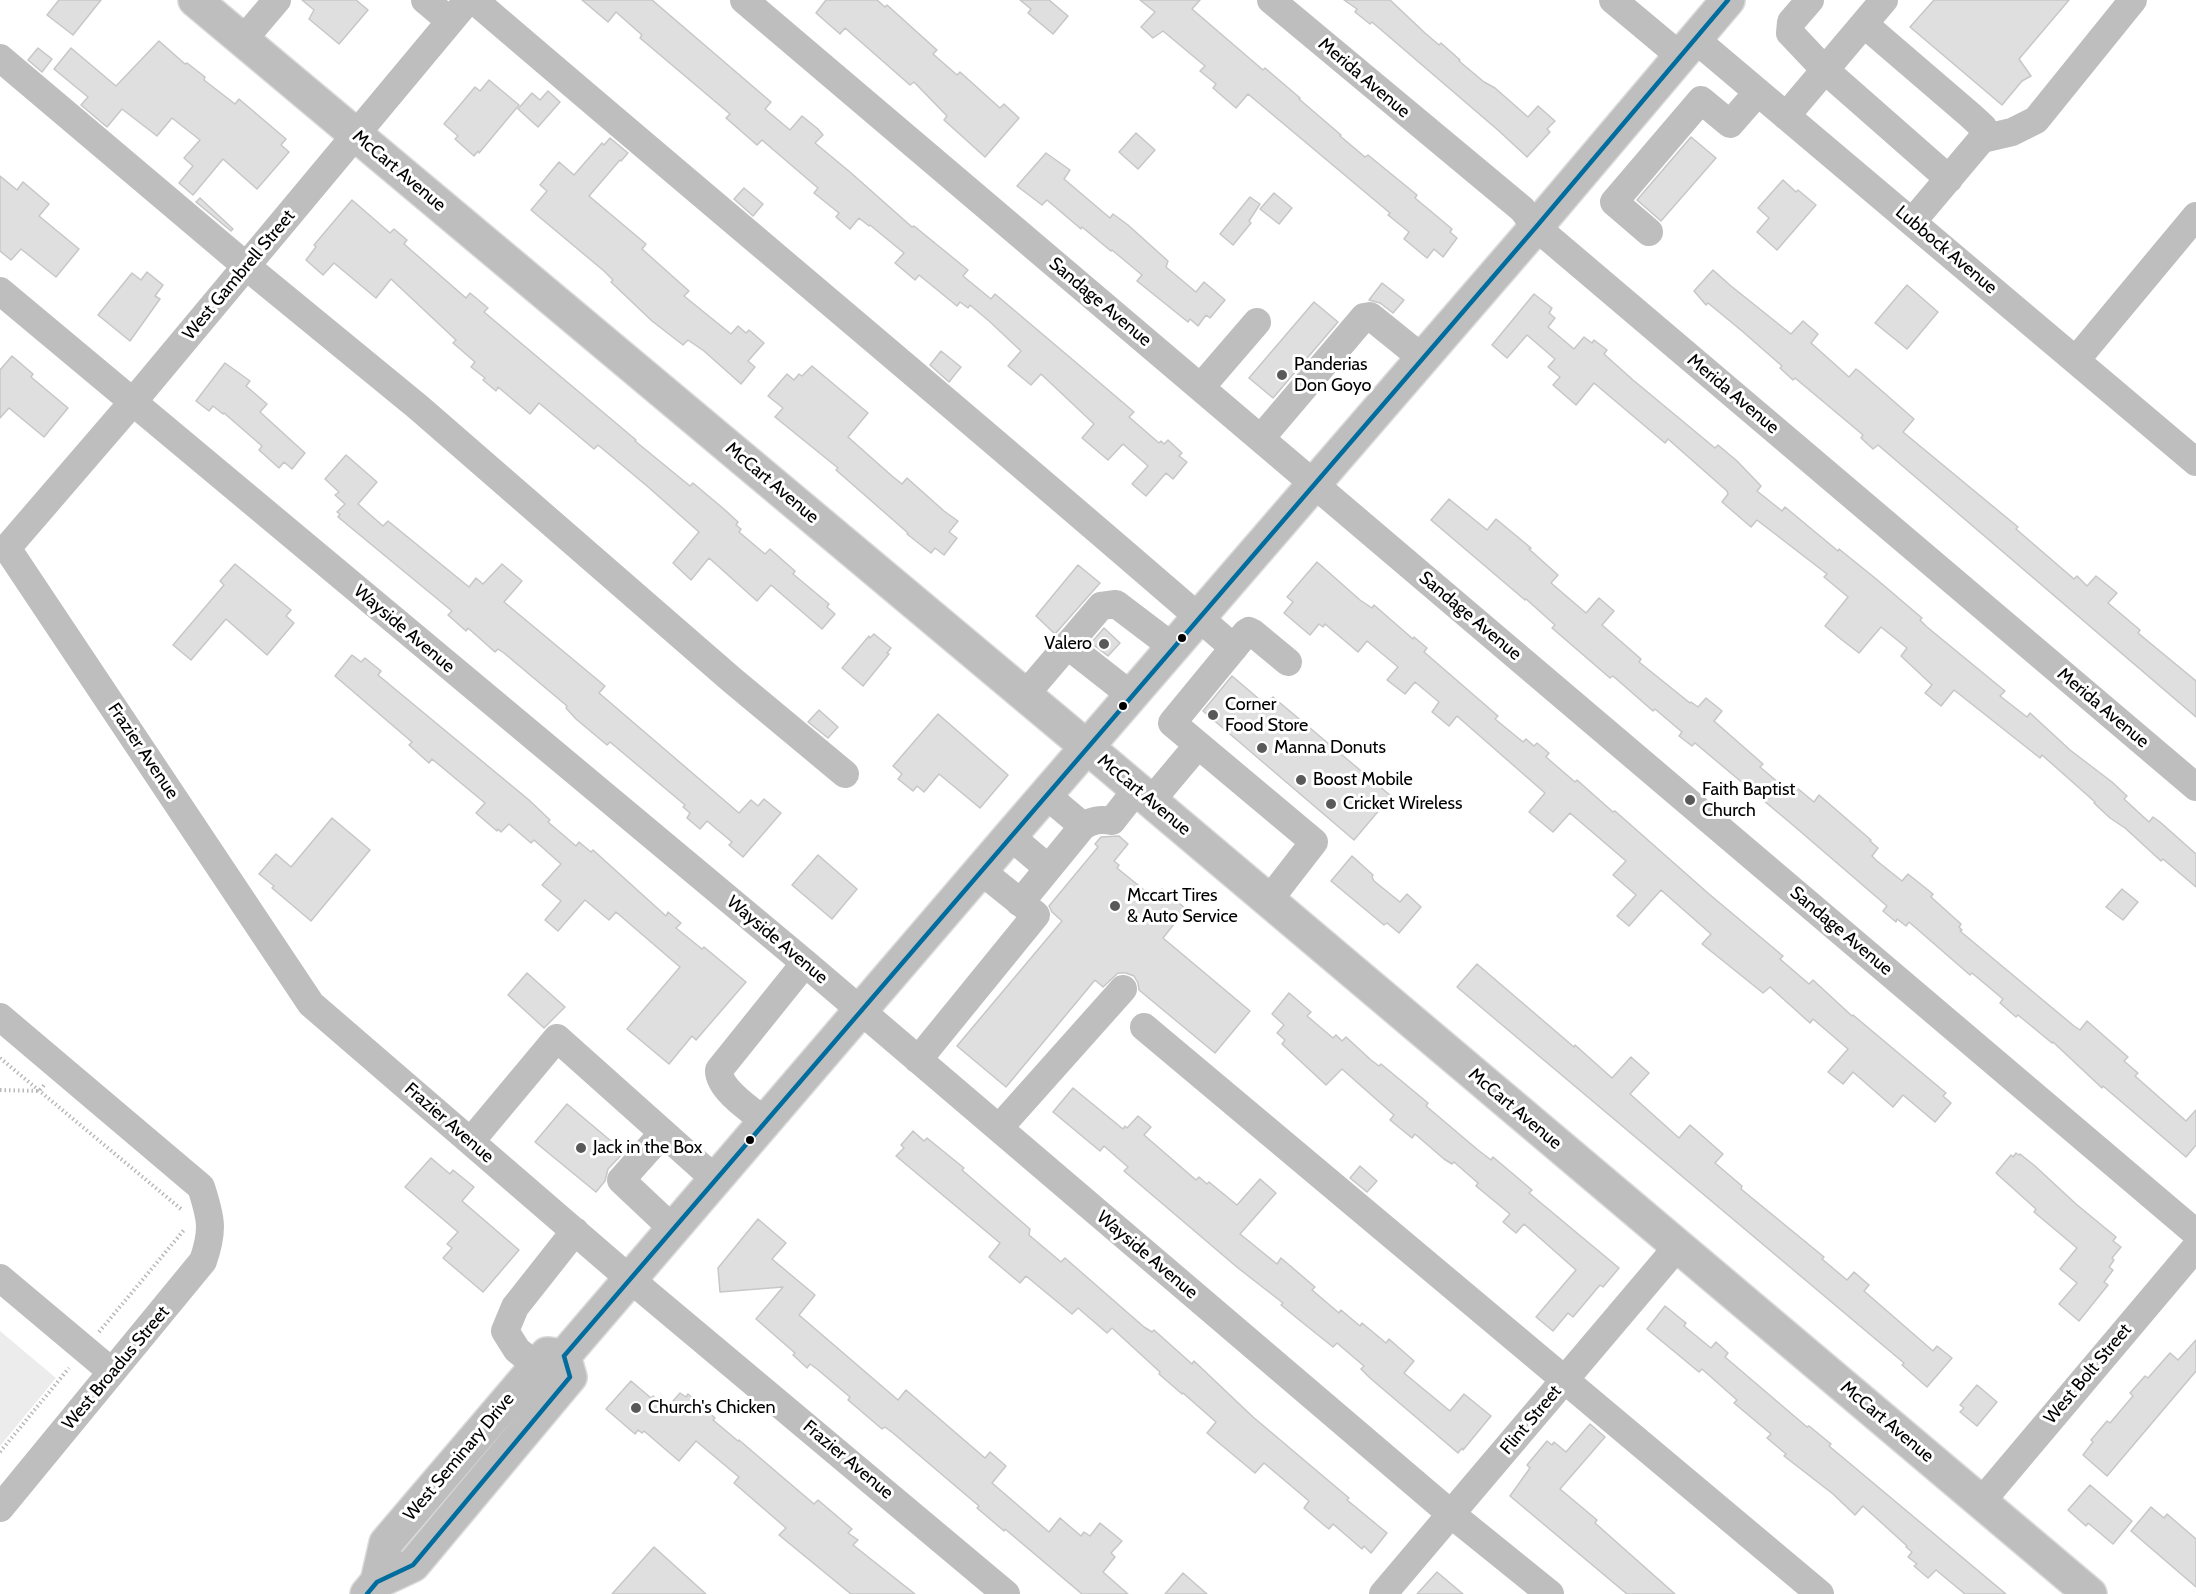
<!DOCTYPE html>
<style>
body{margin:0}
canvas{display:block;background:#fff}
</style>
<canvas width="2196" height="1594"></canvas>
<script>
const g = document.querySelector('canvas').getContext('2d');
g.lineJoin = 'round';
function fillPath(path, color) { g.fillStyle = color; g.fill(path, 'evenodd'); }
function strokePath(path, color, width, dash) { g.strokeStyle = color; g.lineWidth = width; g.lineCap = dash ? 'butt' : 'round'; g.setLineDash(dash || []); g.stroke(path); }
function label(font, color, halo, rows, align = 'center') {
  g.font = font + ' Cabin,sans-serif'; g.lineWidth = 6; g.setLineDash([]); g.textBaseline = 'middle'; g.strokeStyle = halo; g.fillStyle = color; for (const [text, x, y, turn = 0] of rows) {
    g.save(); g.translate(x, y); g.rotate((+turn || 0) * Math.PI / 180); g.textAlign = isNaN(turn) ? turn : align; if (halo) g.strokeText(text, 0, 0); g.fillText(text, 0, 0); g.restore();
  }
}
fillPath(new Path2D(`
 M0,1331L56,1378L0,1446Z`), '#ececec');
const building = new Path2D(`
 M59,0H101L73,35L47,15Z
 M302,0H356L368,10L339,44L309,19L314,10Z
 M582,0H652L771,102L765,109L790,130L802,116L818,129L823,135L815,143L850,172L912,227L914,226L968,270L963,276L991,299L995,294L1086,371L1134,412L1129,417L1159,443L1161,441L1164,444L1168,440L1182,453L1179,456L1187,462L1173,479L1166,473L1146,496L1132,484L1148,466L1123,444L1108,460L1082,438L1094,424L1041,374L1031,385L1008,366L1021,351L989,321L970,305L968,308L960,302L957,306L919,275L915,280L895,263L904,253L870,225L869,226L859,218L850,229L836,217L839,213L814,193L818,188L762,140L757,145L726,118L730,114L640,38L642,35L616,12L608,22Z
 M826,0H877L885,7L887,5L937,50L933,54L957,75L960,72L1000,108L1004,104L1019,118L985,157L944,120L947,116L914,82L910,85L845,28L840,34L816,13Z
 M1020,0H1049L1068,16L1053,34L1028,13L1031,9Z
 M1140,0H1200L1192,9L1263,70L1265,68L1300,98L1299,99L1341,135L1340,136L1365,157L1368,155L1417,195L1415,198L1452,229L1450,232L1457,238L1443,257L1434,249L1427,258L1404,239L1409,232L1388,215L1390,213L1248,94L1236,108L1213,88L1216,84L1200,71L1205,66L1163,31L1153,38L1141,27L1155,12Z
 M1344,0H1390L1425,33L1439,45L1441,43L1460,60L1459,61L1484,82L1495,88L1528,117L1538,106L1555,121L1547,129L1550,132L1527,157L1499,131L1372,22L1370,24L1355,12L1357,9Z
 M1934,0H2069L2019,59L2031,76L2022,81L2002,105L1910,27Z
 M159,41L185,64L187,63L205,77L204,80L235,104L239,99L286,139L281,145L289,152L257,189L223,159L193,195L179,183L193,166L184,158L200,140L172,118L157,136L122,109L107,127L81,105L88,97L54,69L71,48L116,86Z
 M38,48L52,59L42,72L28,60Z
 M489,80L519,105L479,153L478,151L474,156L455,139L458,136L444,124L475,87L480,91Z
 M548,91L560,102L538,127L518,109L532,93L540,100Z
 M1136,133L1155,150L1138,169L1119,152Z
 M1691,137L1716,158L1661,221L1637,200Z
 M610,138L628,153L621,161L620,160L589,196L646,244L642,249L689,291L684,296L731,334L738,326L746,333L749,330L764,343L748,361L755,367L741,384L704,351L688,340L683,345L652,321L611,282L613,280L604,271L531,210L547,191L540,185L559,162L574,175L602,143L604,145Z
 M1046,153L1070,170L1064,179L1110,218L1113,214L1128,225L1168,261L1166,267L1196,292L1204,282L1225,300L1210,318L1206,315L1198,326L1190,319L1188,322L1137,281L1142,275L1112,250L1111,251L1082,227L1081,229L1047,200L1042,205L1017,186Z
 M0,176L17,190L23,182L49,204L39,216L79,249L56,277L21,249L11,260L0,251Z
 M1783,180L1796,192L1798,190L1816,205L1777,250L1757,232L1769,218L1758,208Z
 M744,188L763,204L753,216L734,199Z
 M1274,193L1292,208L1279,224L1260,209Z
 M1250,197L1260,204L1249,221L1251,223L1233,245L1220,234Z
 M200,198L233,229L231,231L196,202Z
 M352,200L390,233L394,229L407,240L404,244L466,298L470,293L488,308L484,312L636,440L635,441L690,486L693,483L725,510L738,522L736,525L741,529L739,532L765,554L770,549L795,571L793,574L829,604L827,607L835,614L822,629L771,585L757,601L709,558L691,580L673,563L699,532L647,486L598,445L594,449L539,403L530,414L498,387L496,391L483,380L485,378L471,367L475,362L453,343L456,340L391,279L376,298L334,263L323,275L306,260L316,247L314,245Z
 M1713,270L1731,286L1791,334L1803,321L1818,334L1811,343L1849,377L1856,369L1859,371L1914,419L1903,432L2018,527L2016,529L2074,579L2077,576L2087,586L2096,576L2117,593L2108,603L2140,630L2138,633L2196,681V717L1878,445L1873,449L1861,438L1863,435L1856,429L1795,378L1793,380L1780,368L1782,366L1742,331L1708,303L1706,305L1694,291Z
 M147,272L163,285L155,296L160,299L130,341L98,315L132,273L141,280Z
 M1382,283L1404,300L1393,313L1380,303L1369,300Z
 M1907,285L1938,312L1907,349L1875,323Z
 M1534,294L1552,308L1549,313L1555,318L1548,327L1574,349L1584,337L1592,343L1594,340L1607,350L1604,354L1633,380L1715,448L1718,445L1737,461L1761,486L1757,491L1782,511L1785,507L1838,551L1839,549L1875,578L1922,618L1920,620L1927,627L2005,691L2000,696L2027,717L2030,713L2070,750L2112,782L2127,796L2124,799L2149,822L2153,817L2160,822L2196,854V887L2163,859L2161,861L2125,828L2110,818L2094,803L2095,802L2042,755L2040,758L1954,690L1941,706L1925,693L1932,685L1901,656L1907,648L1881,627L1859,653L1842,640L1825,626L1848,597L1824,577L1827,574L1757,520L1751,527L1722,502L1728,494L1727,491L1668,439L1665,443L1594,383L1576,405L1553,385L1560,377L1548,367L1555,359L1527,335L1507,358L1492,345Z
 M1314,302L1338,322L1273,398L1249,378Z
 M941,351L961,367L949,382L930,365Z
 M12,356L33,374L31,377L68,408L44,437L9,408L0,418V370Z
 M225,363L250,381L246,386L267,404L260,412L305,453L292,469L284,462L279,468L259,450L262,446L224,413L223,414L213,406L209,411L196,401Z
 M812,366L868,413L848,437L892,476L902,484L907,478L944,511L958,521L949,532L957,538L944,555L935,548L931,553L907,534L908,533L836,470L838,468L775,417L783,408L768,396L787,374L794,380L799,374L802,376Z
 M346,455L377,482L358,504L383,526L388,521L469,587L476,578L483,584L502,564L522,581L504,602L605,686L599,693L739,813L751,800L758,806L764,799L781,813L743,857L729,845L732,842L707,821L700,829L687,818L690,813L683,807L685,805L610,742L607,745L576,719L566,708L567,706L504,653L498,649L495,652L468,628L466,631L448,615L452,611L338,517L340,514L337,512L345,504L335,495L339,492L325,479Z
 M1449,499L1487,530L1496,519L1531,548L1529,549L1558,575L1551,583L1586,613L1599,598L1614,611L1602,625L1641,659L1639,662L1690,703L1691,702L1698,707L1706,698L1722,711L1714,721L1763,764L1760,767L1792,794L1797,788L1814,802L1819,795L1871,840L1870,841L1878,848L1872,856L1877,861L1902,881L1908,874L1933,894L1931,897L1961,924L1959,927L1962,930L1960,931L2074,1026L2080,1030L2087,1021L2128,1057L2124,1061L2138,1073L2135,1076L2186,1121L2196,1110V1145L2186,1157L2103,1086L2102,1088L2053,1042L2052,1043L2018,1015L2016,1017L2000,1003L2003,999L1972,973L1970,975L1909,922L1906,926L1897,919L1896,922L1883,911L1887,906L1794,826L1695,743L1692,746L1679,736L1682,732L1655,709L1653,711L1613,676L1610,678L1552,628L1555,625L1526,599L1525,600L1431,520Z
 M1317,562L1360,600L1372,608L1374,605L1413,639L1414,637L1427,648L1424,652L1498,716L1495,719L1523,742L1526,739L1534,746L1537,743L1549,753L1546,757L1575,782L1577,780L1613,812L1615,811L1709,894L1783,956L1780,959L1809,984L1813,980L1852,1016L1853,1015L1946,1093L1943,1096L1951,1103L1935,1122L1903,1095L1893,1107L1853,1072L1843,1084L1828,1072L1848,1049L1813,1019L1810,1023L1770,987L1763,993L1702,944L1711,934L1661,890L1629,926L1617,916L1636,895L1613,875L1626,861L1570,813L1553,832L1529,812L1545,793L1457,716L1449,726L1432,712L1439,702L1415,682L1405,694L1387,680L1398,667L1367,641L1358,652L1325,624L1323,627L1319,624L1310,635L1284,613L1293,602L1287,597Z
 M235,564L291,610L286,616L294,623L267,655L226,619L191,660L173,645L224,585L220,581Z
 M1078,565L1100,583L1055,634L1036,616Z
 M1104,628L1120,643L1108,656L1091,643Z
 M874,634L891,648L887,653L889,654L863,686L842,668L869,636L870,638Z
 M352,655L361,662L365,658L381,671L378,675L529,800L550,820L548,822L576,846L579,842L591,852L593,850L666,916L668,912L681,923L676,928L702,949L704,947L746,982L696,1040L692,1036L669,1064L627,1029L680,967L616,912L609,920L585,900L558,931L545,920L561,901L542,885L561,864L534,840L531,843L509,824L501,832L498,829L497,831L476,813L485,803L432,759L429,763L409,745L412,742L335,676Z
 M1232,676L1266,705L1273,697L1391,796L1354,840L1203,711Z
 M819,710L838,727L828,738L808,722Z
 M938,714L1008,775L980,808L939,774L924,792L917,786L913,791L898,779L902,774L893,766Z
 M332,818L370,850L311,921L272,888L274,886L259,874L276,854L291,867Z
 M1119,836L1128,844L1114,861L1119,865L1117,868L1154,898L1162,889L1186,909L1163,938L1250,1011L1215,1053L1139,990L1138,983L1134,976L1126,973H1118L1103,987L1095,980L1006,1087L957,1046L1062,921L1052,912L1049,906L1098,847L1095,844L1101,837Z
 M818,855L857,889L832,919L792,885Z
 M1352,856L1373,875L1372,877L1374,881L1400,902L1407,894L1421,907L1399,933L1387,923L1384,925L1331,881Z
 M2122,889L2138,902L2123,920L2106,907Z
 M1477,964L1574,1047L1575,1045L1612,1078L1631,1057L1649,1073L1630,1094L1679,1138L1690,1125L1723,1154L1715,1163L1742,1186L1741,1189L1824,1257L1822,1259L1847,1280L1854,1272L1869,1285L1864,1291L1933,1351L1937,1346L1952,1358L1927,1387L1902,1365L1904,1363L1457,987Z
 M527,973L565,1007L544,1028L508,995Z
 M1289,993L1311,1012L1307,1016L1333,1038L1336,1035L1342,1041L1346,1037L1371,1060L1379,1066L1381,1064L1428,1103L1426,1106L1478,1150L1491,1160L1493,1157L1532,1190L1529,1193L1619,1268L1603,1287L1600,1285L1573,1317L1568,1313L1553,1331L1536,1317L1576,1270L1524,1224L1516,1233L1503,1222L1510,1214L1476,1186L1478,1183L1454,1162L1452,1164L1444,1159L1415,1134L1412,1138L1390,1120L1394,1115L1342,1069L1326,1085L1282,1044L1285,1040L1277,1033L1284,1025L1272,1014Z
 M1073,1088L1123,1129L1125,1126L1127,1128L1138,1116L1151,1127L1144,1135L1196,1180L1199,1177L1207,1184L1209,1182L1237,1205L1260,1179L1276,1193L1240,1234L1277,1264L1281,1258L1315,1287L1312,1290L1339,1313L1341,1310L1360,1326L1362,1323L1386,1343L1389,1339L1414,1361L1404,1373L1450,1411L1464,1394L1491,1416L1463,1450L1462,1448L1458,1453L1370,1378L1361,1369L1364,1366L1337,1343L1333,1347L1303,1323L1281,1305L1283,1303L1238,1268L1124,1171L1128,1167L1104,1146L1100,1151L1053,1112Z
 M567,1104L624,1152L608,1169L605,1181L596,1192L535,1142Z
 M913,1131L924,1141L927,1138L964,1168L962,1170L1030,1229L1029,1235L1061,1262L1065,1258L1144,1327L1152,1332L1154,1330L1192,1364L1194,1361L1253,1417L1349,1498L1347,1500L1387,1533L1371,1553L1364,1546L1362,1549L1333,1524L1329,1529L1325,1526L1304,1508L1309,1501L1264,1463L1255,1473L1207,1433L1216,1422L1183,1393L1182,1394L1159,1374L1160,1372L1112,1328L1107,1333L1078,1308L1072,1314L1026,1276L1020,1283L989,1257L1000,1243L896,1156L904,1148L901,1145Z
 M2016,1153L2019,1155L2020,1154L2035,1166L2076,1204L2116,1237L2113,1241L2121,1247L2112,1258L2114,1260L2109,1267L2113,1270L2104,1282L2108,1285L2079,1321L2059,1304L2077,1283L2060,1269L2077,1248L2034,1212L2036,1209L1996,1173L2011,1155L2013,1157Z
 M431,1158L450,1174L453,1170L474,1187L462,1201L519,1250L483,1292L443,1258L452,1248L447,1244L458,1232L405,1187Z
 M1360,1166L1377,1181L1367,1192L1350,1178Z
 M758,1219L786,1243L772,1259L815,1295L799,1315L898,1400L906,1390L985,1458L990,1452L1006,1466L992,1483L1049,1532L1060,1518L1081,1536L1084,1532L1090,1536L1100,1523L1122,1541L1111,1553L1115,1557L1103,1572L1128,1594H1082L1005,1529L1004,1531L977,1508L979,1506L893,1433L885,1427L882,1429L848,1400L850,1397L817,1369L810,1364L807,1368L793,1355L795,1353L756,1319L783,1287L720,1292L718,1268Z
 M1665,1306L1686,1323L1684,1326L1711,1348L1716,1342L1728,1353L1725,1357L1807,1427L1809,1426L1831,1444L1829,1446L2006,1594H1965L1936,1570L1928,1578L1914,1566L1917,1564L1908,1557L1912,1552L1906,1547L1907,1546L1863,1506L1855,1515L1833,1494L1784,1456L1786,1454L1767,1438L1771,1434L1734,1403L1737,1400L1702,1369L1699,1372L1647,1329Z
 M2196,1340V1371L2107,1476L2083,1455L2093,1442L2091,1440L2107,1421L2110,1423L2133,1396L2130,1393L2145,1376L2148,1378L2170,1353L2178,1360Z
 M631,1381L651,1398L653,1396L667,1408L680,1393L686,1397L688,1394L715,1418L713,1420L738,1441L739,1440L814,1504L818,1500L852,1529L848,1533L858,1540L853,1545L915,1594H851L779,1535L786,1528L734,1483L739,1477L696,1441L679,1461L644,1431L642,1433L638,1430L635,1434L606,1409Z
 M1977,1385L1997,1402L1977,1426L1960,1412L1964,1408L1960,1405Z
 M1590,1424L1605,1437L1560,1489L1597,1520L1595,1523L1675,1594H1627L1510,1496L1530,1468L1527,1465L1547,1441L1552,1445L1554,1442L1566,1452Z
 M2090,1485L2132,1521L2113,1544L2088,1523L2086,1526L2068,1510Z
 M2151,1507L2164,1518L2167,1514L2196,1539V1587L2131,1531Z
 M654,1547L706,1594H612Z
 M1437,1572L1463,1594H1417Z
 M1183,1573L1207,1594H1165Z`);
fillPath(building, '#dfdfdf');
strokePath(building, '#c7c7c7', 1.5);
const major = new Path2D(`
 M195,0L1087,747L2090,1594
 M564,1356L1010,836L1536,227L1728,0
 M377,1582L386,1543L547,1354L564,1356
 M367,1594L377,1582L413,1565L570,1377L564,1356`);
strokePath(major, '#dbdbdb', 36);
strokePath(new Path2D(`
 M0,1058L181,1209
 M0,1090L39,1091L45,1084
 M99,1332L184,1230
 M0,1452L69,1368`), '#b9b9b9', 4, [1.5, 3]);
strokePath(new Path2D(`
 M425,0L450,21
 M468,0L132,403L7,548L311,1004L617,1268L1006,1594
 M474,0C727,217 983,429 1234,648
 M744,0L2196,1233
 M1271,0L1522,209L1536,227L2196,787
 M1613,0L1680,56
 M1810,0L1791,22L1790,33L1825,70L1949,179
 M1864,24L1970,115L1983,127L1982,139
 M1695,39L2196,462
 M243,40L277,0
 M0,58L246,266L418,407L732,680L845,774
 M1786,116L1884,0
 M1912,222L1982,139L2012,132L2036,120L2133,0
 M1649,232L1614,202L1701,100L1730,124L1758,92
 M0,291L805,963L1451,1514L1550,1594
 M2076,360L2196,216
 M1201,387L1257,322
 M1261,438L1364,317L1370,316L1422,358
 M1067,645L1132,696
 M1025,695L1101,606L1116,604L1174,648
 M1151,801L1198,745
 M1083,826C1093,820 1100,819 1112,821L1137,789
 M1010,836L1048,868
 M1269,900L1314,842L1172,723L1246,633L1249,631L1253,633L1288,662
 M1020,903L1083,826L1046,795
 M0,1017L201,1187C211,1218 214,1230 203,1261L0,1508
 M1144,1027L1820,1594
 M918,1060L1036,915L980,870
 M766,1122C752,1111 718,1089 719,1070L805,963
 M999,1128L1123,989
 M663,1133L621,1180L673,1229
 M471,1141L557,1038L716,1180
 M0,1278L112,1372
 M554,1380L517,1350L505,1331L515,1307L575,1231
 M1981,1502L2196,1247
 M1383,1594L1678,1246`), '#bebebe', 28);
strokePath(major, '#bebebe', 33);
strokePath(new Path2D(`
 M564,1356L1536,227L1728,0
 M367,1594L377,1582L413,1565L570,1377L564,1356`), '#006d9e', 4.5);
for (const [x, y, r, color] of [
 [1282,375,6,"#595959"],
 [1182,638,5,"#000"],
 [1104,644,6,"#595959"],
 [1123,706,5,"#000"],
 [1213,715,6,"#595959"],
 [1262,748,6,"#595959"],
 [1301,780,6,"#595959"],
 [1690,800,6,"#595959"],
 [1331,804,6,"#595959"],
 [1115,906,6,"#595959"],
 [750,1140,5,"#000"],
 [581,1148,6,"#595959"],
 [636,1408,6,"#595959"]
]) { const dot = new Path2D(); dot.arc(x, y, r, 0, 2 * Math.PI); g.fillStyle = color; g.fill(dot); strokePath(dot, '#fff', 2); }
label('18px', '#000', '#fff', [
 ["Merida Avenue",1364,78,40],
 ["McCart Avenue",399,171,40],
 ["Lubbock Avenue",1946,250,40],
 ["West Gambrell Street",239,275,-50],
 ["Sandage Avenue",1100,302,40],
 ["Merida Avenue",1733,394,40],
 ["McCart Avenue",772,483,40],
 ["Sandage Avenue",1470,616,40],
 ["Wayside Avenue",404,629,40],
 ["Merida Avenue",2103,708,40],
 ["Frazier Avenue",143,751,56],
 ["McCart Avenue",1144,795,40],
 ["Sandage Avenue",1841,931,40],
 ["Wayside Avenue",777,940,40],
 ["McCart Avenue",1515,1109,40],
 ["Frazier Avenue",449,1123,41],
 ["Wayside Avenue",1147,1255,40],
 ["West Broadus Street",116,1368,-50],
 ["West Bolt Street",2088,1374,-50],
 ["Flint Street",1531,1420,-50],
 ["McCart Avenue",1887,1422,40],
 ["West Seminary Drive",459,1457,-50],
 ["Frazier Avenue",848,1460,40]
]);
label('18px', '#000', '#fff', [
 ["Panderias",1294,365],
 ["Don Goyo",1294,386],
 ["Valero",1092,644,"right"],
 ["Corner",1225,705],
 ["Food Store",1225,726],
 ["Manna Donuts",1274,748],
 ["Boost Mobile",1313,780],
 ["Faith Baptist",1702,790],
 ["Church",1702,811],
 ["Cricket Wireless",1343,804],
 ["Mccart Tires",1127,896],
 ["& Auto Service",1127,917],
 ["Jack in the Box",593,1148],
 ["Church's Chicken",648,1408]
], 'left');
</script>
